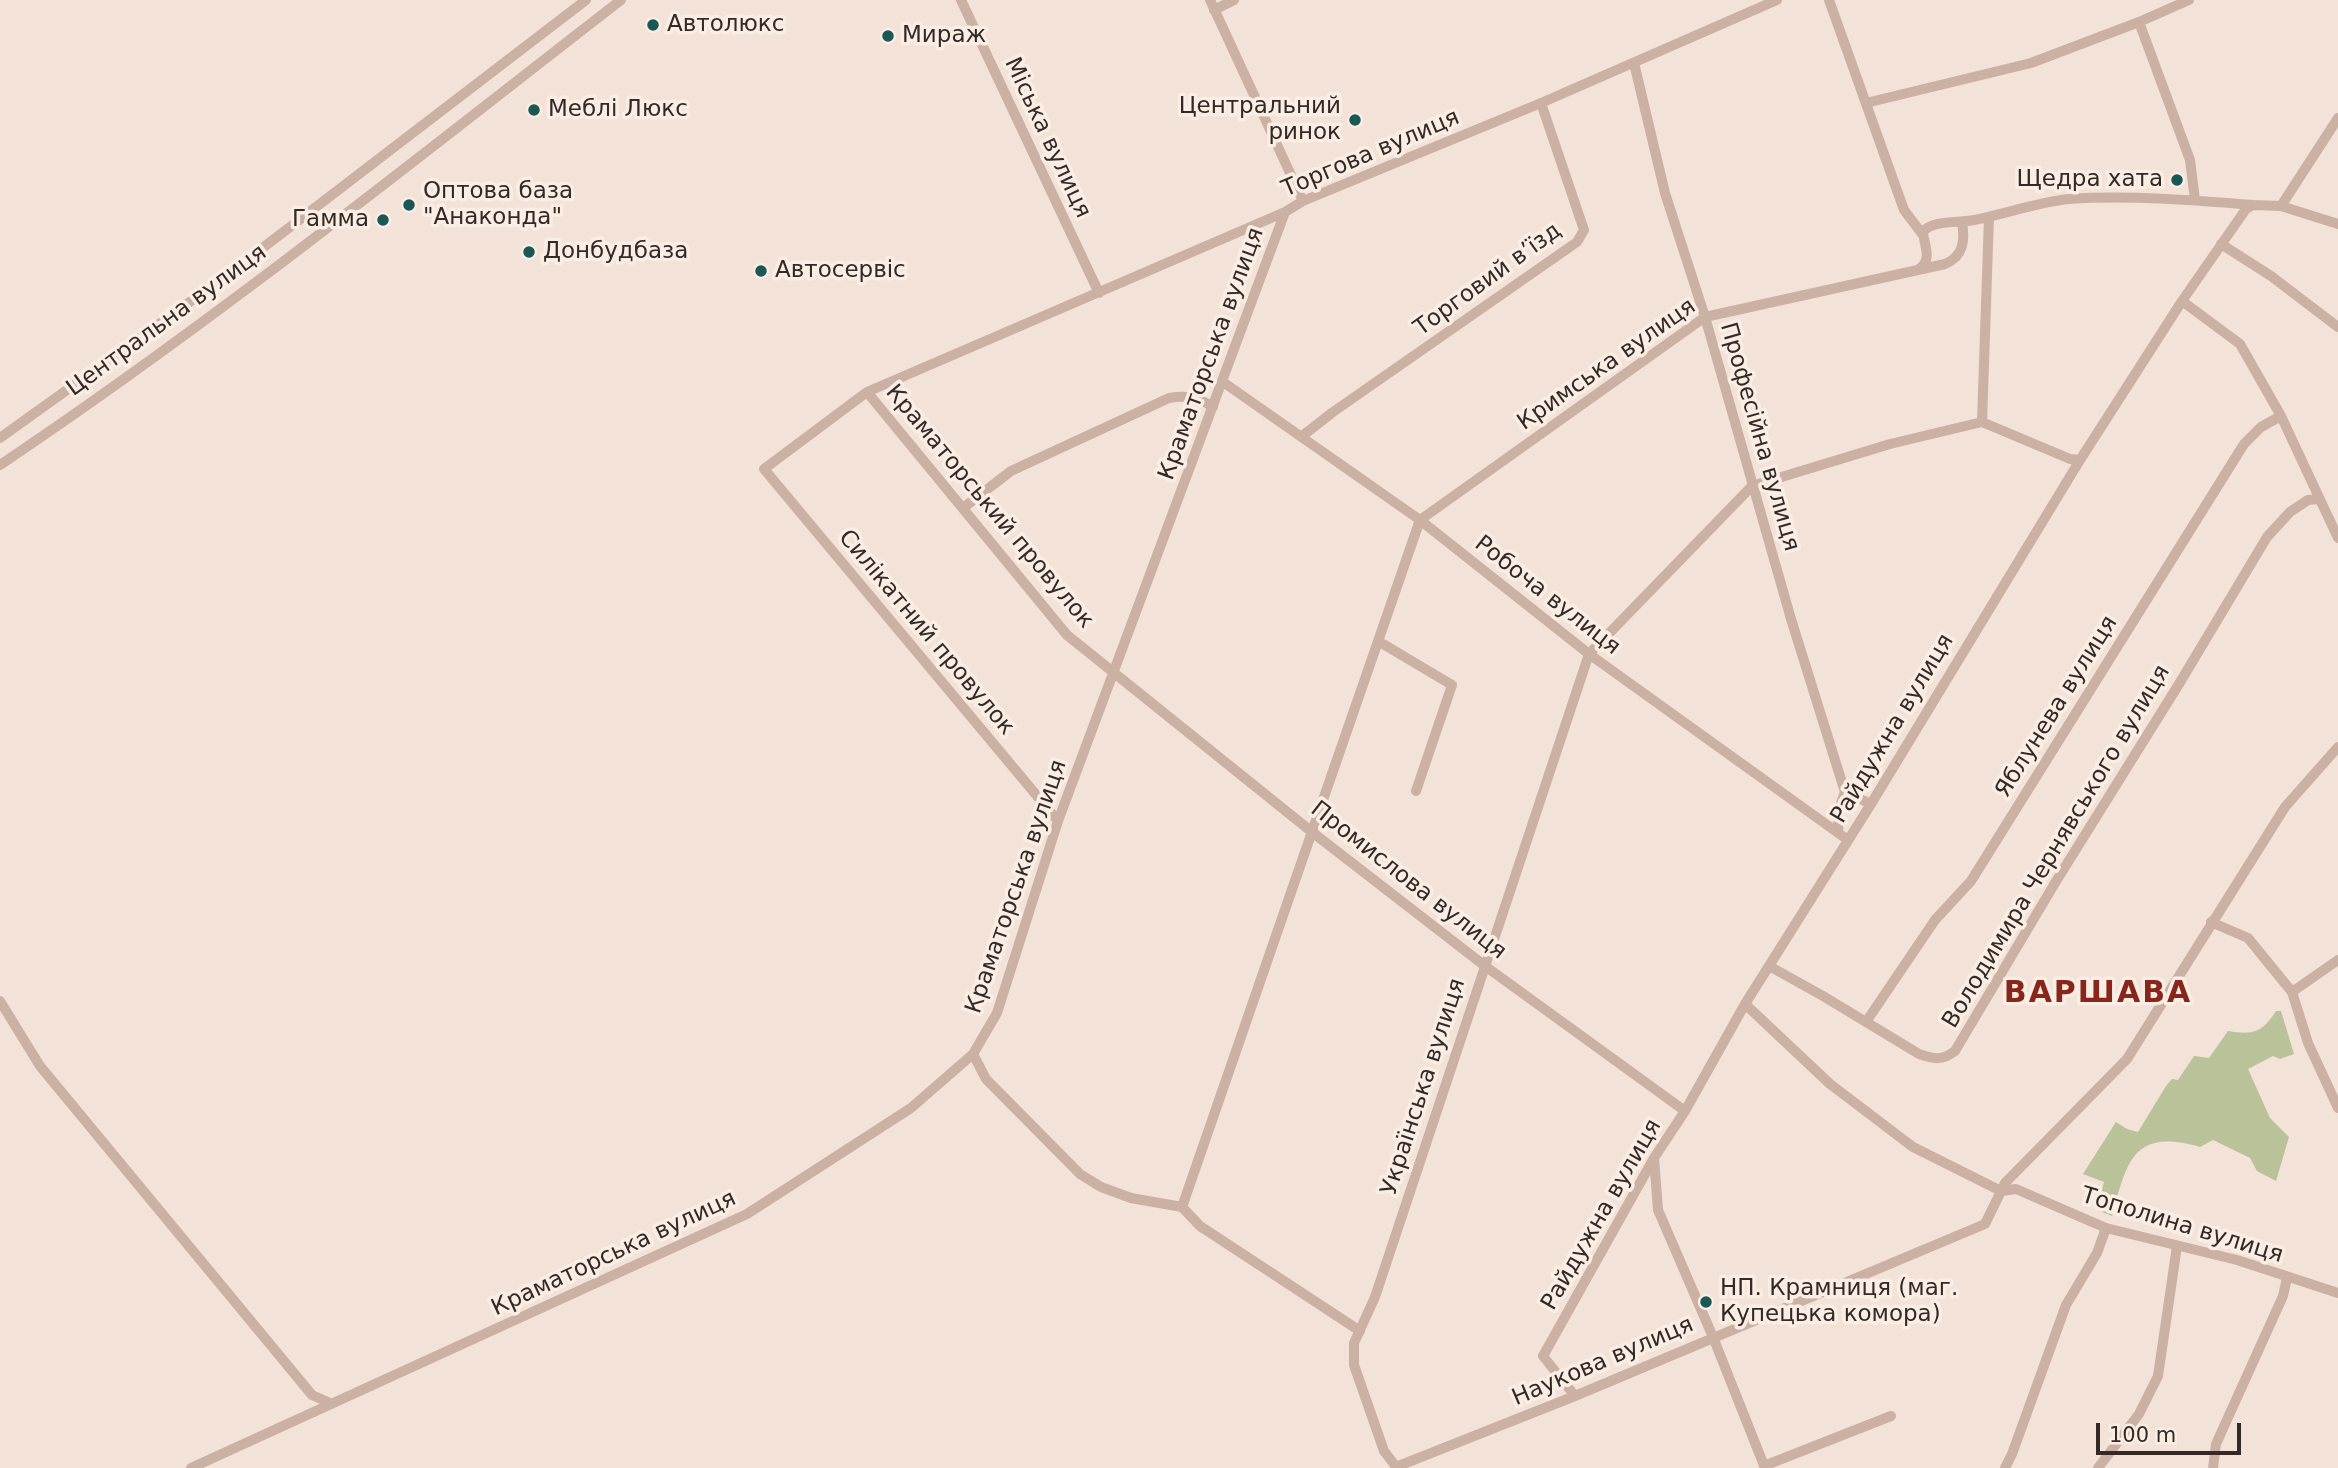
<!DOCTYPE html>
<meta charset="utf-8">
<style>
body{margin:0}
#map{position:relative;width:2338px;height:1468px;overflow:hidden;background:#f2e2d8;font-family:"DejaVu Sans",sans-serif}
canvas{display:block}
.scale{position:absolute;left:2096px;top:1423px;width:145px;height:32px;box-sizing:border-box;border:4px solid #352926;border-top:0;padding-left:9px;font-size:21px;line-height:24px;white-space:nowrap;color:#352926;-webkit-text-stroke:5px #faede4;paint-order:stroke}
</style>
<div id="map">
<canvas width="2338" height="1468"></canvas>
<div class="scale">100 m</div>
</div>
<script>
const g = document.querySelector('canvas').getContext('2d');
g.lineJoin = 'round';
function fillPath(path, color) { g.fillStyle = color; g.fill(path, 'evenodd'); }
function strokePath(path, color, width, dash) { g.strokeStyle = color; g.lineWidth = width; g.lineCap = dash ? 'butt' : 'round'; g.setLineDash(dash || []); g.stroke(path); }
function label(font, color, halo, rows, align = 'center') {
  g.font = font + ' "DejaVu Sans",sans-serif'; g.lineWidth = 7; g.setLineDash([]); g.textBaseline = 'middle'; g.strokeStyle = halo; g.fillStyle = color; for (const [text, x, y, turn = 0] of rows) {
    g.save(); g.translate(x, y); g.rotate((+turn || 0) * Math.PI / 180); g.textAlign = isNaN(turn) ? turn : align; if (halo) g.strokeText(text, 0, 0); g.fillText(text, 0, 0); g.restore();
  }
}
fillPath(new Path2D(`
 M2276,1011H2281L2294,1054L2280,1059L2273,1056L2248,1069L2270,1118L2289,1137L2276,1181L2257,1171L2250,1158L2213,1140L2200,1147C2133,1128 2127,1161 2112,1216L2097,1210L2104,1182L2083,1174L2116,1122L2127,1129L2138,1132L2166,1086L2172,1079L2178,1080L2194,1056L2209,1058L2228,1031C2253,1035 2262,1033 2276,1011Z`), '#b9c298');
strokePath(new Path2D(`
 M961,0L1099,293
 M1210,0L1303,201
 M1829,0L1904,210L1923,235
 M1214,10L1234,0
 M2139,22L2190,160L2195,200
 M1634,63L1665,193L1705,317L1791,619L1845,792L1871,804
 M1866,103L2031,63L2139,22L2189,0
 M2281,206L2338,224
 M2221,244L2271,276L2338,327
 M1919,269C1933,259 1924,246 1923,232C1932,220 1959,223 1974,220C2005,214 2038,202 2069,199C2130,195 2192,200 2253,205
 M2182,301L2240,344L2281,416L2338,538
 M1223,382L1420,520L1589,654L1848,840
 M867,392L1067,635L1312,832L1485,966L1685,1111
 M1982,422L1989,217
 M1301,437L1333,412L1577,242L1584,230L1541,103
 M0,438L226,276L586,0
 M0,465C215,321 417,158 621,0
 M963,508L1011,471L1169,398C1187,395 1198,397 1213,407
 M1378,641L1452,685L1416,791
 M1058,821L764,469L867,392L1285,212L1303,201L1541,103L1777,0
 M1838,833L1839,809L1845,792
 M2211,922L2248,938L2292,992L2308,1043L2338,1108
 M1769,966L1823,996L1919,1054C1934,1059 1942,1061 1955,1051L2055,883L2179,684L2267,537L2290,512L2308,500L2319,499
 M2292,992L2338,960
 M0,1001L40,1066L312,1395L330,1403
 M1745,1004L1830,1084L1913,1147L2001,1191L2016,1189L2106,1228L2237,1260L2338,1293
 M1866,1022L1935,920L1971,881L2244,444L2261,427L2281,416
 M973,1054L986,1079L1080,1174L1101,1187L1131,1198L1182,1207L1200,1226L1360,1331
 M1654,1158L1658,1210L1713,1337L1765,1468
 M1182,1207L1420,520L1705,317L1945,264C1964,256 1965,240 1962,222
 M1575,1396L1543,1356L1654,1158L1685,1111L1745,1004L1871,804L2080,460L2182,301L2246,209L2253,205L2281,206L2338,118
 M1764,1466L1891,1416
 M1396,1467L1575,1396L1985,1224L2005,1183L2127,1059L2285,807L2338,747
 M191,1468L747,1214L911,1108L973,1054L997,1013L1058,821L1285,212
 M1397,1468L1384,1451L1354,1365V1343L1375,1297L1589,654L1752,486L1890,444L1982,422L2070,459L2080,460
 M2005,1468L2012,1454L2066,1305L2097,1253L2106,1228
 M2098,1468L2139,1414L2158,1376L2177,1246
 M2213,1468L2216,1444L2283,1296L2287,1278`), '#cbb0a4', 10);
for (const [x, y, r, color] of [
 [653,25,7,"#1a5854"],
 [888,36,7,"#1a5854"],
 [534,110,7,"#1a5854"],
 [1355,120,7,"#1a5854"],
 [2177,180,7,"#1a5854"],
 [409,205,7,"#1a5854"],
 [383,220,7,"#1a5854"],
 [529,252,7,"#1a5854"],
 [761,271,7,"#1a5854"],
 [1706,1302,7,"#1a5854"]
]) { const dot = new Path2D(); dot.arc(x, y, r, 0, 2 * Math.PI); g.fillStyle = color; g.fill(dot); strokePath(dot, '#faede4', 2.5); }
label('23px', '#352926', '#faede4', [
 ["Автолюкс",667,25],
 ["Мираж",902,36],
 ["Центральний",1341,107,"right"],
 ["ринок",1341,133,"right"],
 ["Меблі Люкс",548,110],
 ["Щедра хата",2163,180,"right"],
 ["Оптова база",423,192],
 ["\"Анаконда\"",423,218],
 ["Гамма",369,220,"right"],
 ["Донбудбаза",543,252],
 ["Автосервіс",775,271],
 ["НП. Крамниця (маг.",1720,1289],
 ["Купецька комора)",1720,1315]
], 'left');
label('23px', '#352926', '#faede4', [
 ["Міська вулиця",1047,138,65],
 ["Торгова вулиця",1371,154,-23],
 ["Торговий в’їзд",1488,280,-36],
 ["Центральна вулиця",167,321,-36],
 ["Краматорська вулиця",1212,354,-70],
 ["Кримська вулиця",1607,365,-35],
 ["Професійна вулиця",1759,437,74],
 ["Краматорський провулок",989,507,50],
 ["Робоча вулиця",1547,596,38],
 ["Силікатний провулок",926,633,50],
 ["Яблунева вулиця",2057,707,-58],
 ["Райдужна вулиця",1893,729,-59],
 ["Володимира Чернявського вулиця",2057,847,-59],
 ["Промислова вулиця",1408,881,38],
 ["Краматорська вулиця",1017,887,-71],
 ["Українська вулиця",1424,1087,-72],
 ["Райдужна вулиця",1602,1215,-60],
 ["Тополина вулиця",2182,1226,17],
 ["Краматорська вулиця",614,1254,-25],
 ["Наукова вулиця",1603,1362,-23]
]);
g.letterSpacing = '2px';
label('bold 30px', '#88261b', '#faede4', [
 ["ВАРШАВА",2098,994]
]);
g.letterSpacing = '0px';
</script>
